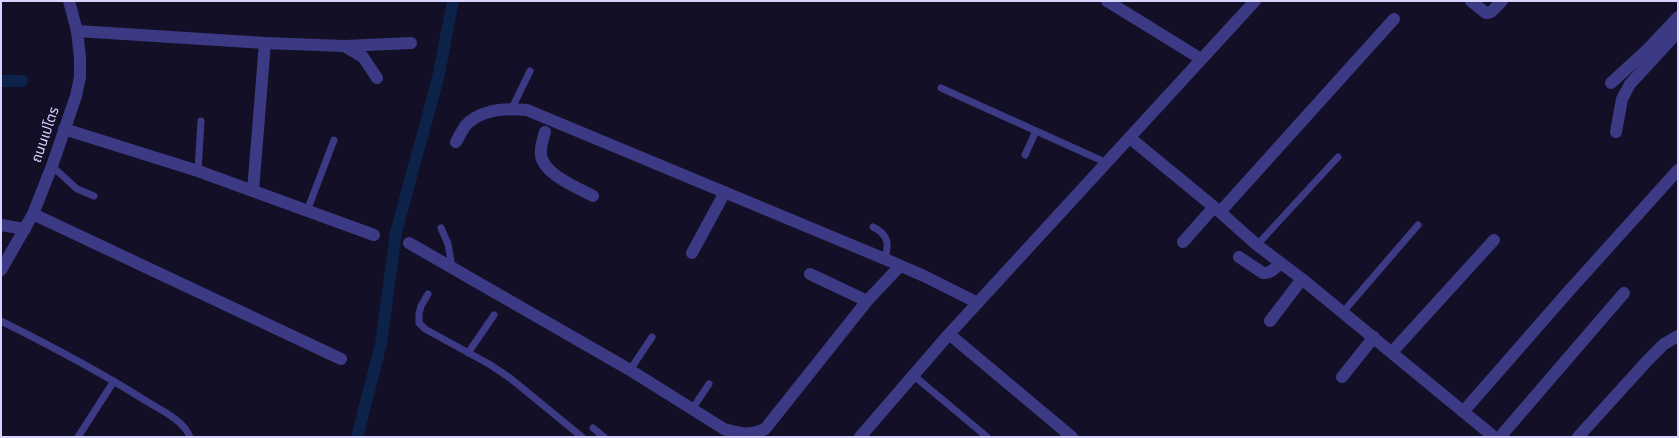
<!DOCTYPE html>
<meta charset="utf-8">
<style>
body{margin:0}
#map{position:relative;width:1679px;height:438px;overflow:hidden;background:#130f26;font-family:Signika,sans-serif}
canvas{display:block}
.frame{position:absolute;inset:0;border:2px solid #d9d4ff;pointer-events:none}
</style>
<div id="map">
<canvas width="1679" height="438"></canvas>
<div class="frame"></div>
</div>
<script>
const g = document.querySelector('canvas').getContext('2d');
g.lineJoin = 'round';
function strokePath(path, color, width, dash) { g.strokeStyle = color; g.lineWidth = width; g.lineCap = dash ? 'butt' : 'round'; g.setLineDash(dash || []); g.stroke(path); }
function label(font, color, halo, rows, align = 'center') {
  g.font = font + ' Signika,"Noto Sans Thai",sans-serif'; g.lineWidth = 4.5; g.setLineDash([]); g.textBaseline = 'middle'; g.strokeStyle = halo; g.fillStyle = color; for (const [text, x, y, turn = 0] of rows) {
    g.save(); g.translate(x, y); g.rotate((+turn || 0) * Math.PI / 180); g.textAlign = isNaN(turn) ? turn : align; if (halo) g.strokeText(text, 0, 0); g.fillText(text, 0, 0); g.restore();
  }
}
strokePath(new Path2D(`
 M1,81H22
 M357,437L381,344L396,232L438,78L453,1`), '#0c2248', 12);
strokePath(new Path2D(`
 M941,88L1107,163
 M512,108L530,71
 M1025,155L1036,131
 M52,166L77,189L94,196
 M198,171L201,121
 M307,211L334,140
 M873,227C889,235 889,244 885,259
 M441,228L448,244L452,267
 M1257,245L1338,157
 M428,294L421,306L419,314V323L425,329L489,364L510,378L582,437
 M1343,312L1418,225
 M1,321C51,346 99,371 146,401C161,410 183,420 190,437
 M468,353L494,315
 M630,370L652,337
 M913,375L987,437
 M692,409L709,384
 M593,428L604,437
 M78,437L114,381`), '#3d3a85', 7);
strokePath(new Path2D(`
 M1107,1L1201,59
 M1471,1L1486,13L1491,12L1502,1
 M77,31L265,43L344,46L411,43
 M346,47L363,57L377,78
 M1611,83L1646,51L1678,17
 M64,129L198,171L374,235
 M545,132C543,139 540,147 541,155C543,174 578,188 593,196
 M1616,132L1622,99L1630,84L1678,32
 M1130,138L1220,212L1257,245L1302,279L1494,437
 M456,142C459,137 462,130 466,125C481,109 507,108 527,110L885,259L924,276L978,303
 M253,191L265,43
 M1220,212L1394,19
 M33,214L341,359
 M1,225L25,229
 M1183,242L1214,207
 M409,243L630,370L724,429C742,434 748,436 765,429L867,301L900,266
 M692,253L725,192
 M1239,257L1263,273C1271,274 1275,268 1281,263
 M810,274L867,301
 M1270,321L1302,279
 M949,334L1072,437
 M1392,352L1494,240
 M1342,377L1374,337
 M1463,412L1567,293L1678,170
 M860,437L949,334L1255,1
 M1500,437L1624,293
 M1578,437L1648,360L1664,344L1678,336`), '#3d3a85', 12);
strokePath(new Path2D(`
 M1,270L33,214L52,166L76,96L80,77V58L77,31L69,1`), '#3d3a85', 12);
label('14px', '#d9d4ff', '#130f26', [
 ["ถนนเปโตร",46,135,-71]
]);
</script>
